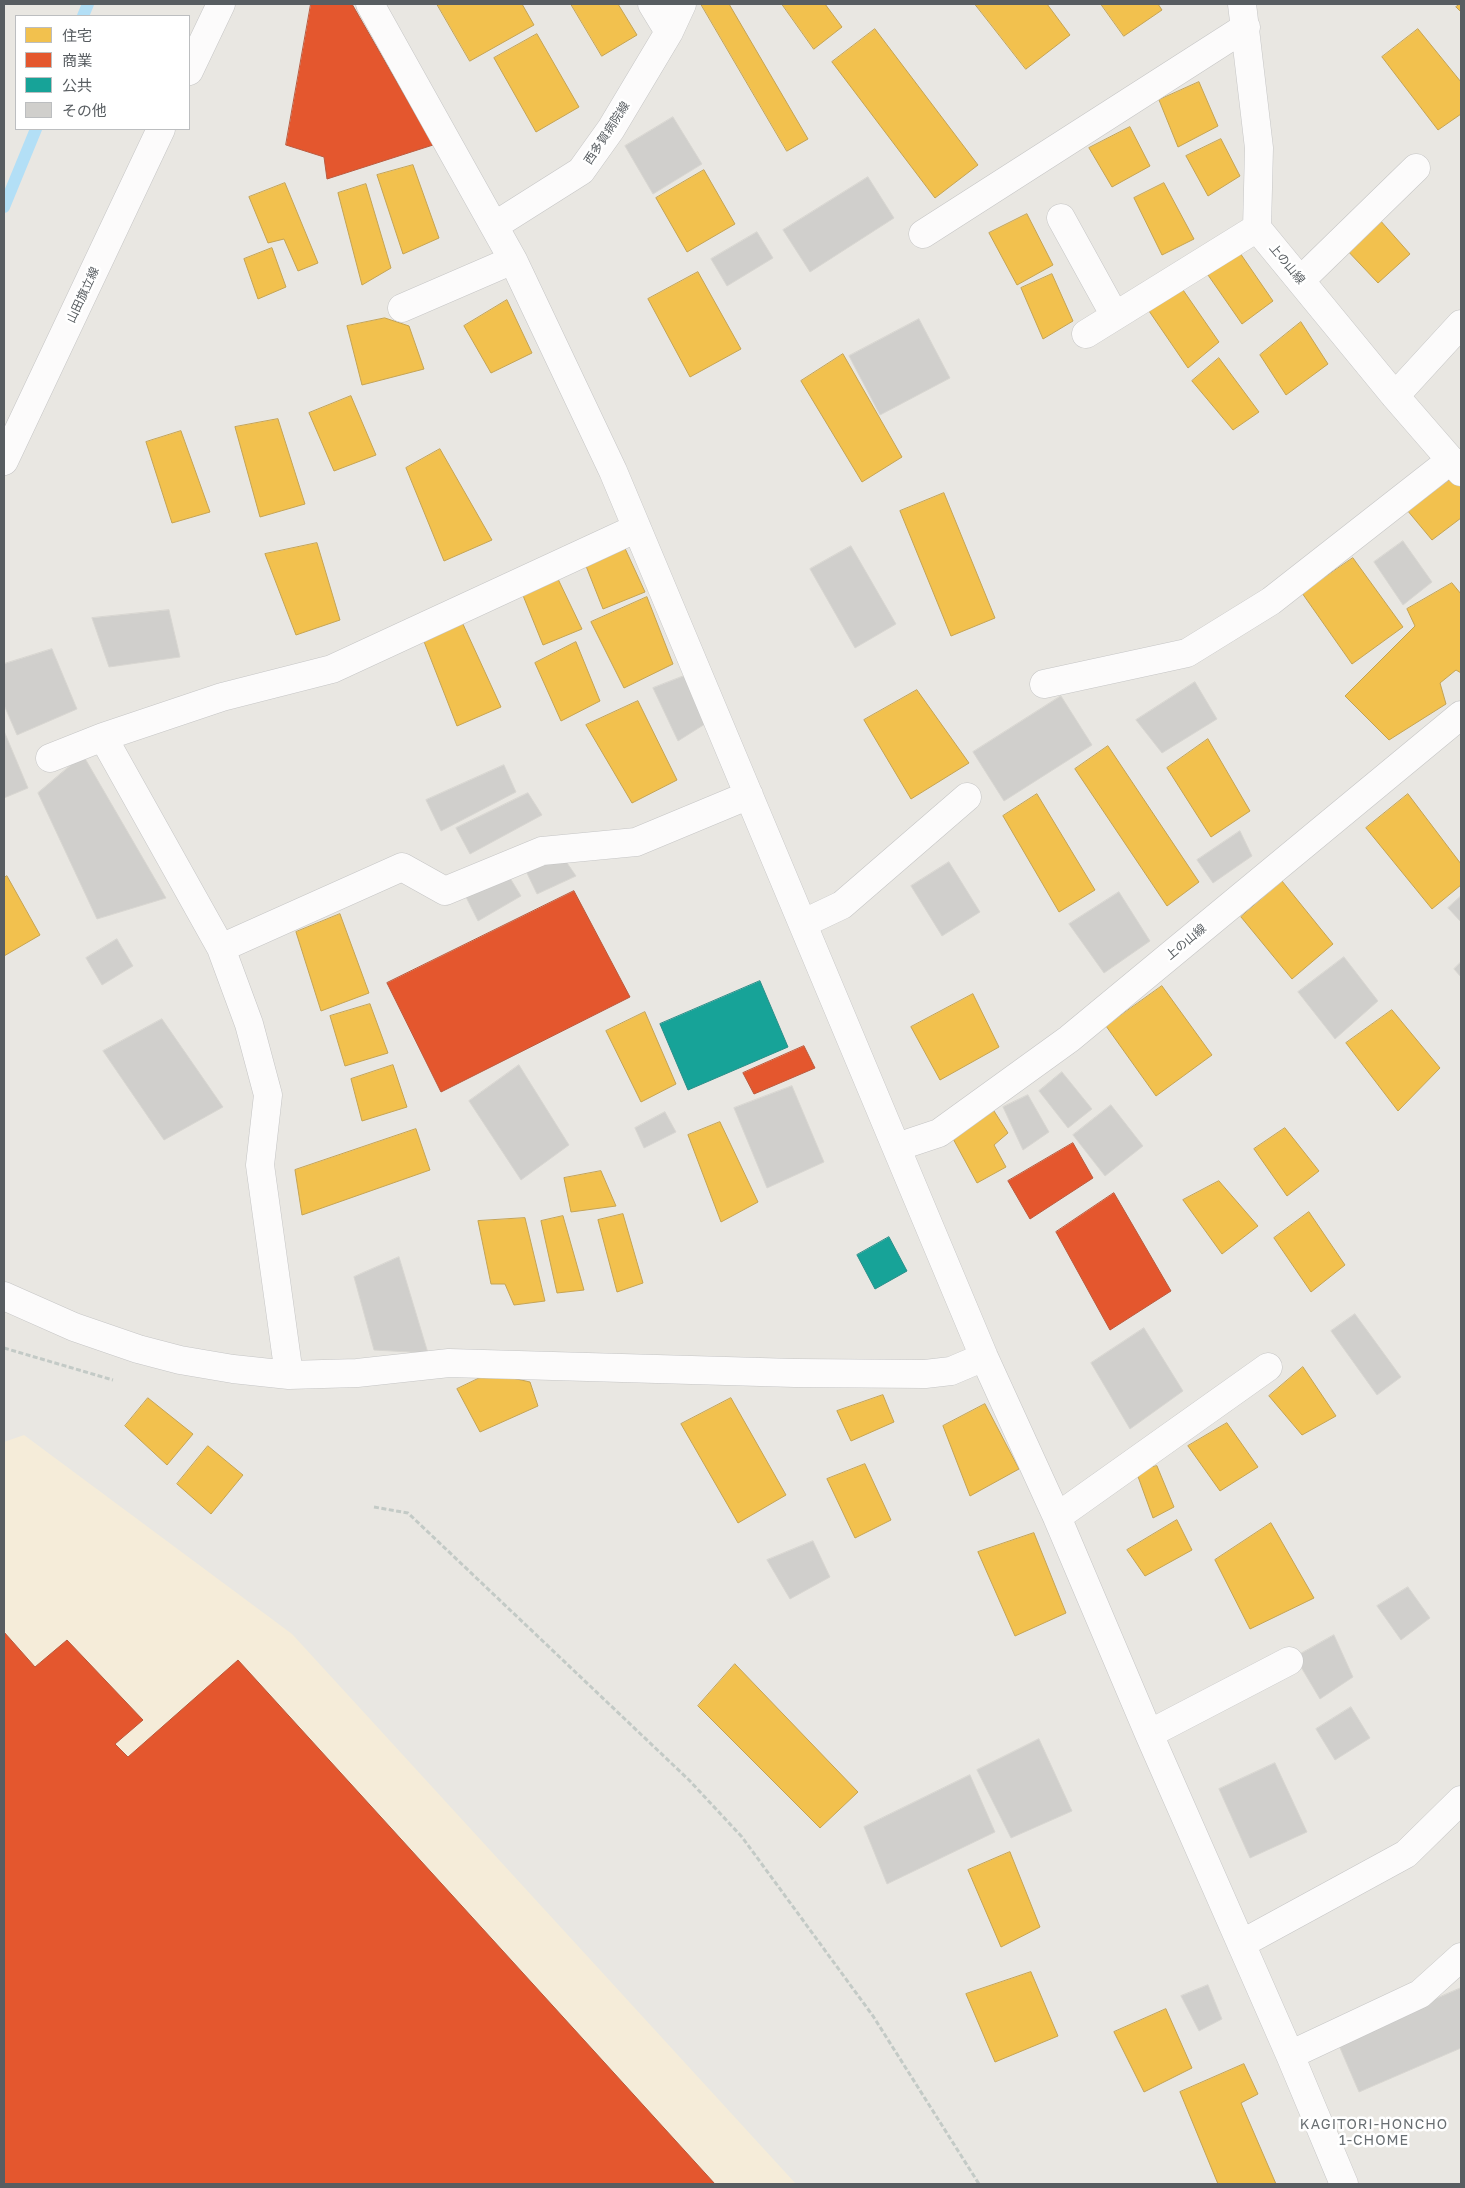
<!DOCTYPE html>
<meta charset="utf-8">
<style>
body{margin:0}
#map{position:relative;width:1465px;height:2188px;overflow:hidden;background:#e9e7e2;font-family:"Golos Text","Noto Sans JP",sans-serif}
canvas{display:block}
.frame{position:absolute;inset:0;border:5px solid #585d61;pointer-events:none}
.legend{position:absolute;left:15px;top:15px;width:175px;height:115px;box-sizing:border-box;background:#fff;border:1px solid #bcbec0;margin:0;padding:6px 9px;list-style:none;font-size:15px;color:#585d61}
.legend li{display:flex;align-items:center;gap:10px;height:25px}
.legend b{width:25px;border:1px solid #bcbec0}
</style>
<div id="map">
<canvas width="1465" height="2188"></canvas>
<div class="frame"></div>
<ul class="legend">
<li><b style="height:14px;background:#f2c14e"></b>住宅</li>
<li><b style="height:14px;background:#e4572e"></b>商業</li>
<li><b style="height:14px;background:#17a398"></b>公共</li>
<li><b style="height:14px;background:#d0cfcc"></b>その他</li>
</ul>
</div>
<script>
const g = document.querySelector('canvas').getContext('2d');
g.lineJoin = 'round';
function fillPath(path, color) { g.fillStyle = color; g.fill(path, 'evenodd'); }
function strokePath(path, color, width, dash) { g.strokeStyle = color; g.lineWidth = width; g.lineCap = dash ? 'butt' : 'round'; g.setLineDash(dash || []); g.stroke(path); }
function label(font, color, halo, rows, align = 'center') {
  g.font = font + ' "Golos Text","Noto Sans JP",sans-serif'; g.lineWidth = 5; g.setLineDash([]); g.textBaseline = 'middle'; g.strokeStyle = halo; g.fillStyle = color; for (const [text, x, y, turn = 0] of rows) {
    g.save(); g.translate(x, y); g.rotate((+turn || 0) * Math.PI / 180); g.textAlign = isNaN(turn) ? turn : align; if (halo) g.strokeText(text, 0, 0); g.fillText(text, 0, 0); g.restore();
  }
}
fillPath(new Path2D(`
 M24,1435L292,1634L796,2184H4V1442Z`), '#f5ecd9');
const homes = new Path2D(`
 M437,4H522L534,25L470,61Z
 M571,4H618L637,35L602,56Z
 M701,4H729L808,139L787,151Z
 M782,4H825L842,27L814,49Z
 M975,4H1047L1070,35L1026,69Z
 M1101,4H1158L1162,10L1124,36Z
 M1460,4H1461V12L1456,7Z
 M875,29L978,165L935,198L832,62Z
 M1418,29L1461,82V114L1438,130L1382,57Z
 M537,34L579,107L536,132L494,58Z
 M1199,82L1218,126L1178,147L1159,100Z
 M1130,127L1150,166L1112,187L1089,148Z
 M1221,139L1240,176L1208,196L1186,156Z
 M413,165L439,238L403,254L377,175Z
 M704,170L735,224L687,252L656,198Z
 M285,183L318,263L298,271L284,239L268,243L249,197Z
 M1164,183L1194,239L1162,255L1134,198Z
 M366,184L391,268L362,285L338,193Z
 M1027,214L1053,265L1017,285L989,233Z
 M1379,219L1410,254L1378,283L1344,247Z
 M272,248L286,287L258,299L244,259Z
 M1240,253L1273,301L1242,324L1208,275Z
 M698,272L741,349L690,377L648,299Z
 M1052,274L1073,321L1043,339L1021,288Z
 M1181,287L1219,342L1188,368L1149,311Z
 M507,300L532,353L491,373L464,326Z
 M385,318L409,326L424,369L362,385L347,326Z
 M1301,322L1328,364L1286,395L1260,355Z
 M843,354L902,457L862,482L801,381Z
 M1219,358L1259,412L1233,430L1192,381Z
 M351,396L376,455L334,471L309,413Z
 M278,419L305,504L260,517L235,427Z
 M181,431L210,512L172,523L146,442Z
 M440,449L492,540L444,561L406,468Z
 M1454,477L1461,487V518L1432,540L1407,510Z
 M944,493L995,618L951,636L900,511Z
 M317,543L340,620L296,635L265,554Z
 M623,544L645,592L603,609L584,561Z
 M1353,558L1403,627L1352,664L1302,593Z
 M558,579L582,629L543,645L522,593Z
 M1452,583L1461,594V673L1456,670L1440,683L1446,704L1389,740L1345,696L1415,626L1407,609Z
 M647,597L673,664L624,688L591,622Z
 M462,622L501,707L457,726L423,639Z
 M576,642L600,701L561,721L535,663Z
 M917,690L969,763L911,799L864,720Z
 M638,701L677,780L632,803L586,725Z
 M1208,739L1250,811L1211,837L1167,768Z
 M1108,746L1199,882L1167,906L1075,769Z
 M1037,794L1095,890L1059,912L1003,816Z
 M1408,794L1461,864V885L1432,909L1366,828Z
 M7,876L40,935L4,956V878Z
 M1282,881L1333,944L1292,979L1241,917Z
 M340,914L369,993L321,1011L296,932Z
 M1162,986L1212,1055L1156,1096L1106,1026Z
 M973,994L999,1047L940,1080L911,1027Z
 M370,1004L388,1053L345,1066L330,1016Z
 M1392,1010L1440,1068L1398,1111L1346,1043Z
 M645,1012L676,1084L641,1102L606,1031Z
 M393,1065L407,1107L362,1121L351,1079Z
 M994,1111L1008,1133L994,1145L1006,1167L977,1183L951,1135Z
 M720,1122L758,1202L721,1222L688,1135Z
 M1285,1128L1319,1171L1287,1196L1254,1149Z
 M416,1129L430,1170L302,1215L295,1170Z
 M601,1171L616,1206L571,1212L564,1178Z
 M1219,1181L1258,1226L1222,1254L1183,1200Z
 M1309,1212L1345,1265L1311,1292L1274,1238Z
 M623,1214L643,1283L617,1292L598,1220Z
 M563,1216L584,1290L557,1293L541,1221Z
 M525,1218L545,1301L514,1305L505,1284H491L478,1221Z
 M1303,1367L1336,1416L1302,1435L1269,1396Z
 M490,1373L530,1382L538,1406L480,1432L457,1389Z
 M883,1395L894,1422L851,1441L837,1411Z
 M148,1398L193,1434L167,1465L125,1426Z
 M731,1398L786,1495L738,1523L681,1424Z
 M985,1404L1019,1469L970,1496L943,1426Z
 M1227,1423L1258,1467L1220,1491L1188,1446Z
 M208,1446L243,1475L211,1514L177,1484Z
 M865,1464L891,1520L855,1538L827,1479Z
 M1157,1466L1174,1507L1153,1518L1136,1471Z
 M1177,1520L1192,1550L1145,1576L1127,1550Z
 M1271,1523L1314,1598L1250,1629L1215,1560Z
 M1034,1533L1066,1613L1015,1636L978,1552Z
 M735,1664L858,1792L820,1828L698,1706Z
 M1010,1852L1040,1927L1001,1947L968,1870Z
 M1031,1972L1058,2036L995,2062L966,1994Z
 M1166,2009L1192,2068L1144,2092L1114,2032Z
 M1244,2064L1258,2094L1241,2103L1276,2184H1218L1180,2092Z`);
fillPath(homes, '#f2c14e');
strokePath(homes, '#c4a354', 1);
const shops = new Path2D(`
 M311,4H352L433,145L327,179L324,157L286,145Z
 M574,891L630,997L441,1092L387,983Z
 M804,1046L815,1068L754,1094L743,1073Z
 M1073,1143L1093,1178L1030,1219L1008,1181Z
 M1114,1193L1171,1291L1110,1330L1056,1232Z
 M4,1632L35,1667L67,1640L143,1720L115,1744L128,1757L238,1660L715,2184H4Z`);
fillPath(shops, '#e4572e');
strokePath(shops, '#ba593d', 1);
const public = new Path2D(`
 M760,981L788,1047L688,1090L660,1024Z
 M889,1237L907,1271L875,1289L857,1255Z`);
fillPath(public, '#17a398');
strokePath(public, '#2a8e88', 1);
strokePath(new Path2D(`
 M83,16L88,4
 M4,207L36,129`), '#b3dff6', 12);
const building = new Path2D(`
 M673,117L702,164L653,194L625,146Z
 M868,177L894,218L810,272L783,230Z
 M757,232L773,258L727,286L711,259Z
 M919,319L950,378L880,415L849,356Z
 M1403,541L1432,582L1403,605L1374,562Z
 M851,546L896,624L855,648L810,569Z
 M169,610L180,657L109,667L92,618Z
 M52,649L77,709L17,735L4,705V664Z
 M684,676L705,724L678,741L653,688Z
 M1195,682L1217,719L1162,753L1136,720Z
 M1061,696L1092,745L1004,801L973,752Z
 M4,731L28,788L4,798Z
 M83,755L166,898L97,919L38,793Z
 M504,765L516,792L441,831L426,800Z
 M528,793L542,815L470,854L456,828Z
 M1240,831L1252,856L1213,883L1197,860Z
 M561,854L576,876L537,894L525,869Z
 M949,862L980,912L942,936L911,886Z
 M507,873L521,896L478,921L466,897Z
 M1119,892L1150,941L1104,973L1069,924Z
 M1461,896V922L1448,908Z
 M117,939L133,966L102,985L86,958Z
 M1344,957L1378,1001L1335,1039L1298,992Z
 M1461,962V977L1454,969Z
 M162,1019L223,1107L164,1140L103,1051Z
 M519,1065L569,1145L521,1180L469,1101Z
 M1062,1072L1092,1109L1068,1128L1039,1091Z
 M792,1086L824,1162L767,1188L734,1108Z
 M1028,1095L1049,1132L1023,1150L1003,1107Z
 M1111,1105L1143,1146L1105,1176L1073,1135Z
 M665,1112L676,1132L644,1148L635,1128Z
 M399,1257L428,1353L374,1350L354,1277Z
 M1355,1314L1401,1377L1377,1395L1331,1331Z
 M1144,1328L1183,1391L1130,1429L1091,1363Z
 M813,1541L830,1577L790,1599L767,1560Z
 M1408,1587L1430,1618L1401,1640L1377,1606Z
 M1334,1635L1353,1677L1320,1699L1295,1657Z
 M1351,1707L1370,1738L1335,1760L1316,1729Z
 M1039,1739L1072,1811L1011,1838L977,1770Z
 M1275,1763L1307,1832L1250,1858L1219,1789Z
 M970,1775L995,1832L887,1884L864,1827Z
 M1208,1985L1222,2019L1199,2031L1181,1996Z
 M1461,1988V2048L1359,2092L1337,2041Z`);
fillPath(building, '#d0cfcc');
strokePath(building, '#d8d6d1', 1);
const minor = new Path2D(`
 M370,4L513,260L613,471L984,1357L1057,1517L1149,1734L1290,2055L1344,2184
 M652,4L669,32
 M1242,4L1259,148L1257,228L1395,396L1461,472
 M189,71L221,4
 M1061,218L1115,316
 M494,226L581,171L611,129L669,32L682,4
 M923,234L1246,27
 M1301,280L1416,168
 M402,308L513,260
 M1086,334L1257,228
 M1395,396L1461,324
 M4,461L161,129
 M1044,684L1187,653L1271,601L1451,460
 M103,737L222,697L332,669L637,528
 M50,758L103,737L221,948L249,1024L268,1095L260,1165L289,1375
 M804,923L842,905L967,797
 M221,948L402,867L445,891L542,851L636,842L749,795
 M897,1147L939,1133L1069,1039L1461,715
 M4,1296L74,1327L138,1349L180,1360L233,1369L289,1375L357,1373L449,1363L795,1373L925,1374L951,1371L984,1357
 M1057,1517L1268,1367
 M1149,1734L1289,1661
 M1241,1944L1406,1854L1461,1800
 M1290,2055L1420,1994L1461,1957`);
strokePath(minor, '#c5c5c5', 29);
strokePath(new Path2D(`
 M4,1348L113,1380
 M374,1507L408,1513L689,1780L742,1837L873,2016L979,2184`), '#c3cac6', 3, [5, 2.5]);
strokePath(minor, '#fcfbfb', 28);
label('12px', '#585d61', '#fff', [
 ["西多賀病院線",607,133,-57],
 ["上の山線",1287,264,50],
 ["山田旗立線",83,295,-65],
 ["上の山線",1186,942,-40]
]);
g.letterSpacing = '1px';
label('14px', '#696f73', '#fff', [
 ["KAGITORI-HONCHO",1374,2125],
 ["1-CHOME",1374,2141]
]);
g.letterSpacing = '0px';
</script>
